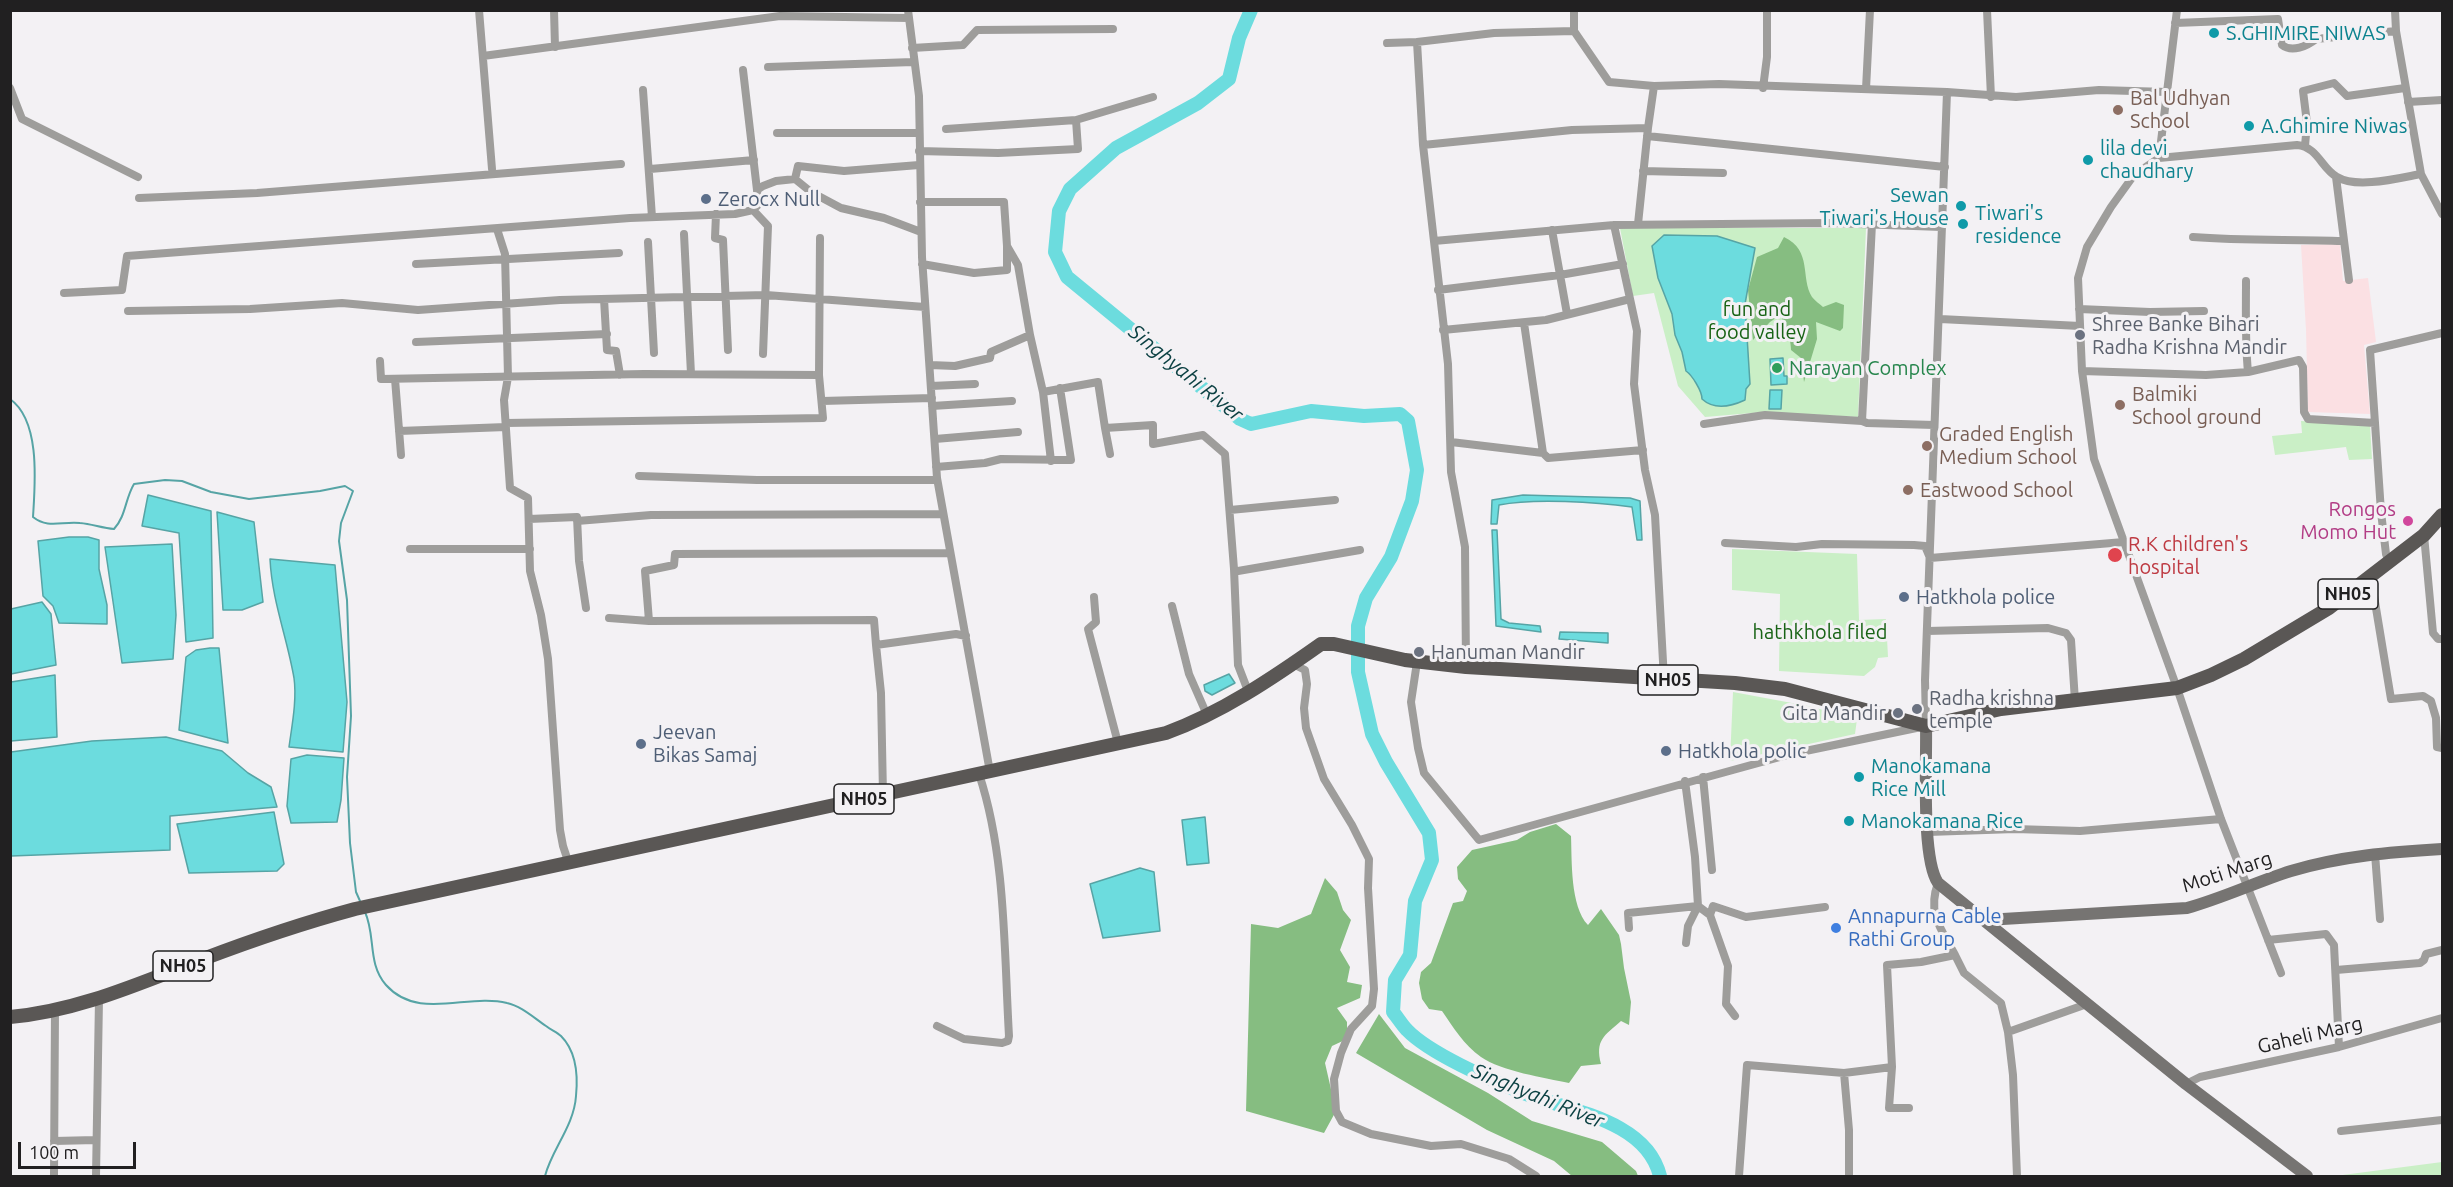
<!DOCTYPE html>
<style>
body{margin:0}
#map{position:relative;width:2453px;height:1187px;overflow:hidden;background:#f3f1f4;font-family:Ubuntu,sans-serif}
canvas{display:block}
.frame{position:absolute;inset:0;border:12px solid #212021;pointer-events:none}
.scale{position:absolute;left:18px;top:1142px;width:118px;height:27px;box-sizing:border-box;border:3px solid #212021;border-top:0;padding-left:8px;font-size:18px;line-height:21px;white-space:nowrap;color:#212021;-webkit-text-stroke:4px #f3f1f4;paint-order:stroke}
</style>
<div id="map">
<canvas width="2453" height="1187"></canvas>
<div class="frame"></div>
<div class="scale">100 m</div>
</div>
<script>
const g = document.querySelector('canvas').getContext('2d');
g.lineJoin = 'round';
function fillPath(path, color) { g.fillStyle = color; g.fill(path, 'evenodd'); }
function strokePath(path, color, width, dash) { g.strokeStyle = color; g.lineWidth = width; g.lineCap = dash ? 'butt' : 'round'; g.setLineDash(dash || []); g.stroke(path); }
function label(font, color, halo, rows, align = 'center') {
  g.font = font + ' Ubuntu,sans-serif'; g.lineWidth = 6; g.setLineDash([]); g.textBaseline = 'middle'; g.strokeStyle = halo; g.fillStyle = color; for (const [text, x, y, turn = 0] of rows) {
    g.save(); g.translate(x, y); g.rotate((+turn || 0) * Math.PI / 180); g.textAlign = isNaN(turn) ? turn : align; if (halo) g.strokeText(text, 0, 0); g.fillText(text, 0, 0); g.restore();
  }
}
fillPath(new Path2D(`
 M2340,244L2343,281L2368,278L2376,342L2364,345L2370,414L2308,412L2306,330L2301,245Z`), '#fbe0e3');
fillPath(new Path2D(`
 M1620,228H1866L1858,417L1764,412L1705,417L1678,386L1654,293L1633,296Z
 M2301,421L2370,425L2372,459L2349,460L2346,447L2275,455L2272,436L2302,433Z
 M1732,549L1857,554L1859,620L1886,619L1888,657L1878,658L1875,667L1864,676L1779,671L1780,594L1732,590Z
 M1733,692L1808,706L1857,719L1855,734L1730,761Z
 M2442,1162V1176H2335Z`), '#caefc6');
fillPath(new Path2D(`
 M1784,237C1813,251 1800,278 1812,297C1815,301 1820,304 1823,307L1836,302L1844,305L1843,328L1840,331L1816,322L1817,339L1804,382L1801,358L1791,350C1791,332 1782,330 1782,314L1770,322L1753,340L1748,290L1757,257L1778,248Z
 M1556,824L1571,836C1572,860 1570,906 1588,925L1601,909L1619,935L1621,944L1624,968L1631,1002L1629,1025L1621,1021C1604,1036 1595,1040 1601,1064L1581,1066L1569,1083C1545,1078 1501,1071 1481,1057C1464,1045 1453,1027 1442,1011L1429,1009L1422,999L1419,983L1421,972L1431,963L1453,903L1463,901L1467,891L1458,879L1457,867L1472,850L1517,840L1530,832Z
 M1325,878L1337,892L1343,910L1351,920L1340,950L1350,967L1347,982L1362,985L1360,998L1337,1008L1347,1022V1039L1332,1046L1325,1063L1336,1111L1324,1133L1246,1111L1251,924L1278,928L1311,914Z
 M1379,1014L1405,1048L1488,1093L1532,1121L1602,1142L1636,1171L1638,1176H1572L1554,1161L1487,1130L1356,1053Z`), '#86bd81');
const water = new Path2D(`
 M1664,235L1717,236L1755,248L1745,304L1750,384L1746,389L1745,400C1730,407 1714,410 1702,399C1702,391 1692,375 1686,371L1682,352L1675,335L1672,314L1658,278L1652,246Z
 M1783,358L1784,376H1787V384L1771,385L1770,359Z
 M1770,390H1782L1781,409H1769Z
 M148,495L211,511L213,638L186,642L179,533L142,526Z
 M1523,495L1630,498L1640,501L1642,540H1637L1632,507C1596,502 1534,498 1499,505L1497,524H1491L1492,500Z
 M217,512L254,522L263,602L242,610H223Z
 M1492,530H1497L1501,619L1509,623L1540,626L1541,632L1496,626Z
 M69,537H88L99,540V569L107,605V624L59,623L53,606L43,596L38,541Z
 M172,544L176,615L173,659L122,663L105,547Z
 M270,559L335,565L347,702L343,752L289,747C292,725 297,700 294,678C287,637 272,601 270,559Z
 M42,602L51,614L56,665L11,674V609Z
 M1560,632L1608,633V643L1559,639Z
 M210,648H219L228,743L179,730L186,657L196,650Z
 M1229,674L1235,683L1212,695L1205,691L1204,685Z
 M55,675L57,737L11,741V682Z
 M166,737L222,751L248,773L271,787L277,807L170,816V850L11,856V752L92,741Z
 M307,755L344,758L341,800L337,822L291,823L287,806L291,759Z
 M274,812L284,864L277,871L189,873L177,824Z
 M1205,817L1209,863L1187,865L1182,820Z
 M1140,868L1154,872L1160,931L1103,938L1090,884Z`);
fillPath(water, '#6cdcde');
strokePath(water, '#56a4a5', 1.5);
strokePath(new Path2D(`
 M10,399C41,421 35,484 33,517C48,529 62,521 80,523C92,524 102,528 114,529C126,516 125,499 134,484L165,480L182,481L211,492L249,499L320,491L345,486L353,491L341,523L339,541L347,600L351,716L347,777L350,843L356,892L360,901
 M365,912C376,936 367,963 386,985C418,1021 468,993 507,1003C521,1006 534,1018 546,1026C551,1030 557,1032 561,1036C576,1051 578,1076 576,1096C574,1126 552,1149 545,1176`), '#56a4a5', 2);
strokePath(new Path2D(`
 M1251,10L1239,38L1229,79L1198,103L1116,148L1070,189L1059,211L1055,252L1067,277L1240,419L1251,424L1311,411L1364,416L1400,414L1408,421L1417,470L1412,501L1391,557L1366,598L1358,626V672L1372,734L1386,762L1429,833L1432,860L1415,901L1410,955L1395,980L1393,1012C1398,1018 1402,1025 1407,1030C1429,1053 1490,1080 1521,1092C1567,1111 1646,1119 1660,1176`), '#6cdcde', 14);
strokePath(new Path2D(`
 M479,10L492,169
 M554,10L555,47
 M908,10L919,96L922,257L937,478L990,772
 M1987,10L1991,97
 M2395,10L2396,31L2421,174L2442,214
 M2175,23L2278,19L2282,45C2292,53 2307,46 2316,39L2396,31
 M1574,31V10
 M1387,43L1417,42
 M912,48L963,45L977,30L1113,29
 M483,56L780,16L909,18
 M768,67L913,62
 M743,70L757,190
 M10,88L22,119L138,177
 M1763,88L1767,57V10
 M1866,89L1870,10
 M643,90L652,217
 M2167,92L2177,10
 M2408,102L2442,100
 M1648,128L1654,86
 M946,129L1076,120L1153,97
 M777,133H919
 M1647,136L1945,167
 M1423,145L1417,42L1494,33L1574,31L1609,82L1654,86L1719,84L1947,92L2016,97L2099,90L2167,92L2159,158L2134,175L2111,207L2087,247L2078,278L2082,371L2094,459L2177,688L2221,819L2281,973
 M2305,146L2307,123L2303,91L2334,83L2347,96L2405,88
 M919,151L998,153L1078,149L1076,120
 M2159,158L2297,145C2318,147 2321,168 2337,177C2357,189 2399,178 2421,174
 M650,169L754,160
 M1643,171L1723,173
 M2336,177L2349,280
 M795,179L798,166L844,171L919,165
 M139,198L257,193L621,164
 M920,202H1004L1007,246
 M753,210L768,226L763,354
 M716,214L715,238L723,240L728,350
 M1614,225L1637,331L1634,384L1645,470L1655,515L1664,680
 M497,229L505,254L508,377L504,400L510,488L528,498L530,571L541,615L548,659L560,830L563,846L569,864
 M1552,230L1567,314
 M684,234L691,374
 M2193,237C2243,241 2293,239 2343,241
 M1434,241L1614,225L1829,223L1942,227
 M648,242L654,353
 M416,264L619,253
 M922,264L974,273L1007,270V246L1018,265L1030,335
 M2246,281C2246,311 2245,342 2248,372
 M1438,290L1560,275L1623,264
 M64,293L122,290L127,256L630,218L735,214L753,210L758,205L757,190L763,186L776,181L795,179L811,192L841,208L884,218L921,232
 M604,299L607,350L616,351L620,375
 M2079,309L2150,312L2204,311
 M128,311L250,309L342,303L418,310L560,300L766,295L925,307
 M1940,319L2080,326
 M1524,323L1543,453
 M1443,330L1546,320L1630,299
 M416,342L607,334
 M380,361L381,379L644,374L819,375
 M930,365L955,366L990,358L991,352L1030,335L1043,392L1098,382L1105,428L1153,425V444L1203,435L1225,454L1234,569L1238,571L1360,550
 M2082,371L2206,375L2248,372L2299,360L2303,367L2304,412L2308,419L2375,423L2381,512L2386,554L2389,562
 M395,379L401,455
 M931,386L975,384
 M1043,392L1051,461
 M822,401L932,398
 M932,406L1012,401
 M1862,421L1872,224
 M506,423L823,418L819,375L820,238
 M2375,423L2370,350L2442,333
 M1704,424L1765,415L1862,421L1867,423L1934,425
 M1105,428L1110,454
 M399,431L506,427
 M935,439L1018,432
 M1451,442L1543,453L1548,458L1643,450
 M936,467L985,463L1001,459L1071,460L1060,388
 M639,476L757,480H937
 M1230,510L1335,500
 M529,519L577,517L579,561L586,608
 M577,521L651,515L943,514
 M2424,535L2433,633L2438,639H2442
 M1725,543L1796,547L1822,544L1914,545L1925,546L1930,558L2124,542
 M410,549H530
 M1234,569L1238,665L1248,691
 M2362,583L2374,596L2391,699L2423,696L2431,701L2436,718L2437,747L2442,748
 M1094,597L1096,622L1088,629L1118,743
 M1172,606L1189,674L1207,715
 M609,618L649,621L874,620L876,645L956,634L966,636
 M649,621L645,571L674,565L675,554L949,553
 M1927,631L2048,628L2066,633L2071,640L2075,701
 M876,645L881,693L883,795
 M1417,662L1411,702L1418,748L1424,773L1479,840L1791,754L1926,726L1925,680L1947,92
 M1293,664L1305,670L1307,684L1304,708L1306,728L1324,779L1352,825L1369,859L1368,888L1374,989L1372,1006L1351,1029L1341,1053L1334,1079L1336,1111L1342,1122L1371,1134L1431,1146L1461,1144L1509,1159L1536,1176
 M1466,667L1465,547L1451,472L1448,364L1423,145L1572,130L1648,128L1638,224
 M1703,777L1712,870
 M1928,832L2015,829L2080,831L2221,819
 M2375,854L2380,919
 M1698,906L1710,915L1728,966L1726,1004L1735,1016
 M1710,915L1713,906L1746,917L1825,907
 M1629,928L1628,913L1698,906L1695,857L1685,781
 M2268,940L2326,934L2334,945L2339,1047
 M1686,943L1688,926L1698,906
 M1955,955L1964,973L2001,1003L2008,1032L2013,1075L2017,1176
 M2336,970L2420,963L2424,960L2426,954L2442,950
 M937,1026L964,1039L1002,1043L1008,1041L1009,1036C1004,951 1006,855 979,774
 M2008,1032L2087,1004
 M1844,1073L1849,1130V1176
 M2186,1084L2200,1077L2339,1047L2442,1018
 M1909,1108H1889L1892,1067L1887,965L1921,962L1955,955C1941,929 1927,913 1938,883
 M2341,1131L2442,1120
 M54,1141L96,1140
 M54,1176L55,1010
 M96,1176L99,999
 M1739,1176L1747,1065L1844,1073L1892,1067`), '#9e9d9b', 8);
strokePath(new Path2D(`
 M1926,726C1927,760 1921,858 1938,883L2186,1084L2307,1176
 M1986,920L2187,908C2223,898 2256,882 2291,871C2341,856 2391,852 2442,849`), '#767472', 12);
strokePath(new Path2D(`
 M10,1017C78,1011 140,983 203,959C253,940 303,923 355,909L1166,733C1221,713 1273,678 1321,644H1334L1405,660L1466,667L1735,683L1785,689L1926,726L2001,709L2177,688L2211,675L2244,659L2329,608L2424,535L2442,515`), '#5a5755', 14);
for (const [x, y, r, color] of [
 [2214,33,6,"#0f9aa8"],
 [2118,110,6,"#8d6e63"],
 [2249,126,6,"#0f9aa8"],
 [2088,160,6,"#0f9aa8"],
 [706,199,6,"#5c6f8a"],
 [1961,206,6,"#0f9aa8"],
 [1963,224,6,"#0f9aa8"],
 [2080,335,6,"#6b7280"],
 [1777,368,6,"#2e9e5b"],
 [2120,405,6,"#8d6e63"],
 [1927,446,6,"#8d6e63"],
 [1908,490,6,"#8d6e63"],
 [2408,521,6,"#d1479c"],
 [2115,555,8,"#e0444e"],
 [1904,597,6,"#5c6f8a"],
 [1419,652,6,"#6b7280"],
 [1917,709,6,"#6b7280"],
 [1898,713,6,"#6b7280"],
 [641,744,6,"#5c6f8a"],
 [1666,751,6,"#5c6f8a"],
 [1859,777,6,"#0f9aa8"],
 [1849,821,6,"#0f9aa8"],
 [1836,928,6,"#3f7fe0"]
]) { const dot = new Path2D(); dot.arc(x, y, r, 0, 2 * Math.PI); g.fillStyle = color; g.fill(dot); strokePath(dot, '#f3f1f4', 2); }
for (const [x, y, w] of [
 [2348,594,60],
 [1668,680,60],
 [864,799,60],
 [183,966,60]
]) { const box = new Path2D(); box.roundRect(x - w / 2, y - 15, w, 30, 4.5); g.fillStyle = '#f3f1f4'; g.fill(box); strokePath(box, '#212021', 1.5); }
label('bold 18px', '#212021', null, [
 ["NH05",2348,594],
 ["NH05",1668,680],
 ["NH05",864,799],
 ["NH05",183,966]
]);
label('20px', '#0d838f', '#f3f1f4', [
 ["S.GHIMIRE NIWAS",2226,33],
 ["A.Ghimire Niwas",2261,126],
 ["lila devi",2100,148],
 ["chaudhary",2100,171],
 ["Sewan",1949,195,"right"],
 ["Tiwari's House",1949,218,"right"],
 ["Tiwari's",1975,213],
 ["residence",1975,236],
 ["Manokamana",1871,766],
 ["Rice Mill",1871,789],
 ["Manokamana Rice",1861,821]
], 'left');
label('20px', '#785e54', '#f3f1f4', [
 ["Bal Udhyan",2130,98],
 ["School",2130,121],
 ["Balmiki",2132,394],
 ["School ground",2132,417],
 ["Graded English",1939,434],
 ["Medium School",1939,457],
 ["Eastwood School",1920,490]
], 'left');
label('20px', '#4e5e75', '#f3f1f4', [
 ["Zerocx Null",718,199],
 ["Hatkhola police",1916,597],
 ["Jeevan",653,732],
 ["Bikas Samaj",653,755],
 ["Hatkhola polic",1678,751]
], 'left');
label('20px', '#186315', '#f3f1f4', [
 ["fun and",1757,309],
 ["food valley",1757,332],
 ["hathkhola filed",1820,632]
]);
label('20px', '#5b616d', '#f3f1f4', [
 ["Shree Banke Bihari",2092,324],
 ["Radha Krishna Mandir",2092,347],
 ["Hanuman Mandir",1431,652],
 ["Radha krishna",1929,698],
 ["temple",1929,721],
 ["Gita Mandir",1886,713,"right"]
], 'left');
label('20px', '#27864d', '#f3f1f4', [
 ["Narayan Complex",1789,368]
], 'left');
label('20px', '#b23c85', '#f3f1f4', [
 ["Rongos",2396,509],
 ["Momo Hut",2396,532]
], 'right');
label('20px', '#be3a42', '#f3f1f4', [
 ["R.K children's",2128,544],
 ["hospital",2128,567]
], 'left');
label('20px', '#212021', '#f3f1f4', [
 ["Moti Marg",2227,872,-18],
 ["Gaheli Marg",2310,1035,-13]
]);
label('20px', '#366cbe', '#f3f1f4', [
 ["Annapurna Cable",1848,916],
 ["Rathi Group",1848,939]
], 'left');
label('italic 21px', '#0c4143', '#f3f1f4', [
 ["Singhyahi River",1186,373,39],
 ["Singhyahi River",1538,1096,22]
]);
</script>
